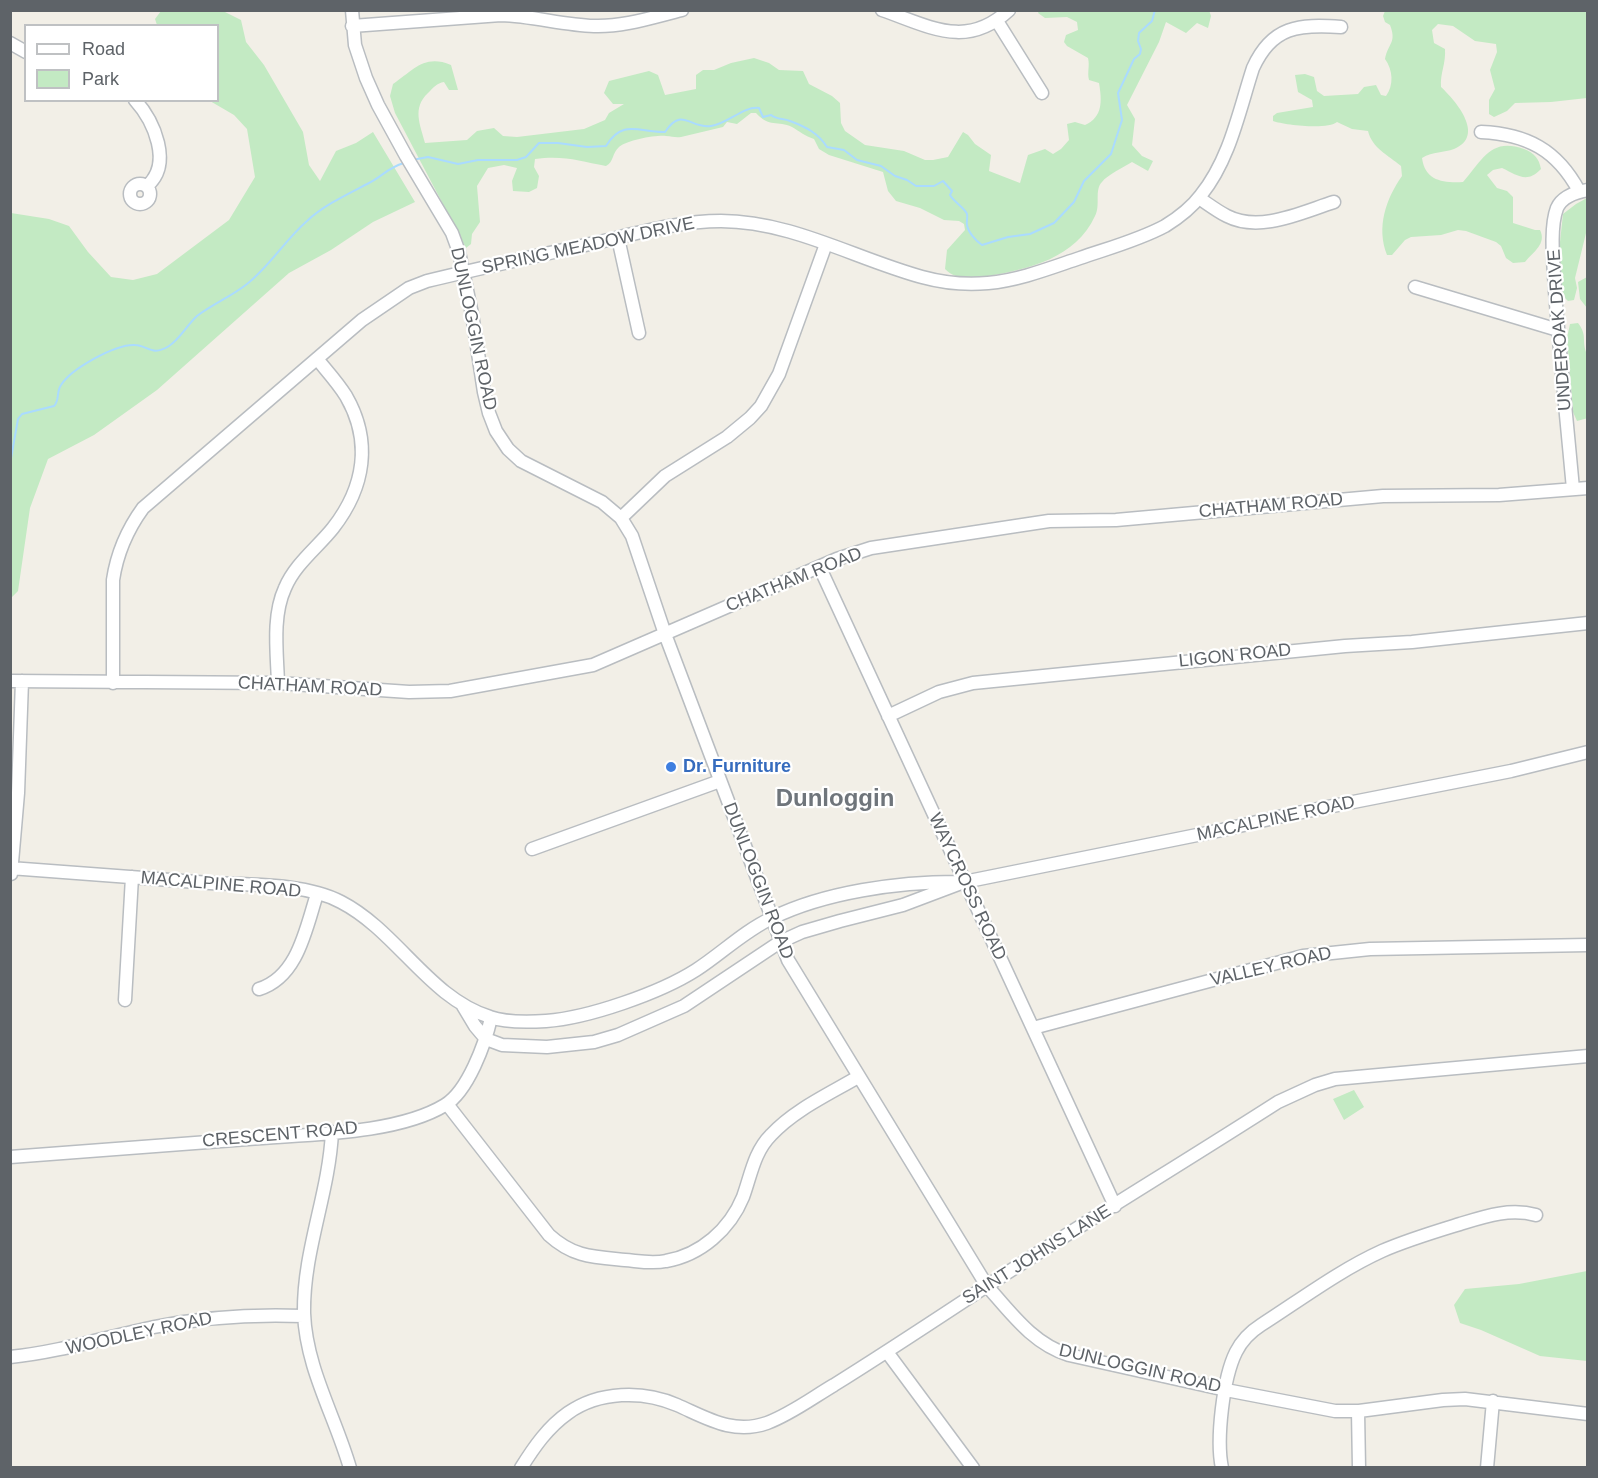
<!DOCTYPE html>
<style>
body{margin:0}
#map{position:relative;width:1598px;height:1478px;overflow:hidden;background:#f2efe7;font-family:Helvetica,sans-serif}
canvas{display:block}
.frame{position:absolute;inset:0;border:12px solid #5e6368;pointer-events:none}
.legend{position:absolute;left:24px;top:24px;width:195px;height:78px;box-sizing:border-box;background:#fff;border:2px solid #bfc1c3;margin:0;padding:8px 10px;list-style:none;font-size:18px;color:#5e6368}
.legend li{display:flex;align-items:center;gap:12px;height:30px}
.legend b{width:30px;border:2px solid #bfc1c3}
</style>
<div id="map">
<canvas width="1598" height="1478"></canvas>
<div class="frame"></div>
<ul class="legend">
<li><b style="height:8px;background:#fff"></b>Road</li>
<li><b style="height:16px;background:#c3eac3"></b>Park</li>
</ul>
</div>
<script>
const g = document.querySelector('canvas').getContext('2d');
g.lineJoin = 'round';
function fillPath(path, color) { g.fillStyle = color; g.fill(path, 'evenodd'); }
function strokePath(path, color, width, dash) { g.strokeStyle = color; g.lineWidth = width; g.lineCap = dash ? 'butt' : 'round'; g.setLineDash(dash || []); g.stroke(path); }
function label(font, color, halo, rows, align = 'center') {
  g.font = font + ' Helvetica,sans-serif'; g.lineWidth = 4.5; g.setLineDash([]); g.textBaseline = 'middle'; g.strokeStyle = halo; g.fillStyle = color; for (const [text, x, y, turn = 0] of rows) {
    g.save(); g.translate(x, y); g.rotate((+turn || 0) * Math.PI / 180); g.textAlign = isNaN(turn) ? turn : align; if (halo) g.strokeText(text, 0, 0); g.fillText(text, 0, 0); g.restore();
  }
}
fillPath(new Path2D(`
 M1209,10L1211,16L1208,28L1197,23L1186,33L1166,22L1159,42L1127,105L1135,119L1132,145L1142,156L1153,161L1148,171L1132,162C1124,167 1107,175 1102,182C1094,190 1101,205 1095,216C1076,258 1029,269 988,276C973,278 956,281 945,269L947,250L965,230L964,224L959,221L944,220L920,208L896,201L888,191L883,172L829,155L819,149L814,139C805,136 799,131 792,127C778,120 769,128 756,113H751L737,124L727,122L723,127L681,137C675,138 672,136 666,136C655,135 628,140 619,147C612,153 614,162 606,166C580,161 563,155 535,159L534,167L539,176L537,188L529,192L513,191L512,181L517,168L504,165L488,168L477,186L480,222L472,234L471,244L466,248L395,113L390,96L393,84C414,70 424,54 451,65L458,90H449L444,82C437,83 433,88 428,93C412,108 420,124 425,143L467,140L477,131L494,128L503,136L517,137L584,129L605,120L609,113L624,104H613L604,93L609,81L649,71L658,75L665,95L696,89V75L703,70H714L731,63L754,58L769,63L779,70L803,71L809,84L832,96L840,103L841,123L845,131L865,145L904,151L925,160H933L948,157L963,132L968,135L975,144L991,155L989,171L1020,183L1028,155L1045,149L1053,154L1061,149L1069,140L1067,124L1075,122L1085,125C1103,117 1102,101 1099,83L1089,80C1087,72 1090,66 1088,58L1067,46L1064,42L1066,35L1078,30L1077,22L1067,17L1045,18L1038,13L1039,11Z
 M161,11H223L241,20L246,42L264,65L303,132L309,165L320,181L336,151L356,143L373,132L415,202L373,222L331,250L289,273L157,390L94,435L48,459L30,508L18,591L11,598V213L49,219L69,226L88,252L111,277L133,280L157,274L229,220L255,177L247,129L234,115L210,101L218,100V26L157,25L155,19Z
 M1385,11H1587V98L1551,102L1515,103L1507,111L1494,117L1489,114V100L1495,89L1490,70L1497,52L1496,44L1475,41L1453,26L1438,24L1432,30L1434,43L1445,49C1446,64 1440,73 1441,87C1456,101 1486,136 1454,149C1444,153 1433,151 1422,158C1425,181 1443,183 1463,182C1482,161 1490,137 1524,149C1534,153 1539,158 1541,169C1527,184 1517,175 1502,168L1493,170L1487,175L1497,188L1507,191L1513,197V223L1535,230H1540C1547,244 1533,252 1525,262L1513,263L1506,258L1501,246L1496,242L1466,231L1458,230L1441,235L1411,237L1405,240L1392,255H1387C1376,227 1386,199 1402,176L1401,166C1388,155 1372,148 1368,131L1352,129L1337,122C1328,130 1284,125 1273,121V116L1277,113L1313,107L1312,100L1298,92L1295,75L1305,74L1314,77L1317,91L1324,96L1358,94L1364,87L1376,85L1381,95L1386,96C1394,85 1393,70 1385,59C1388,43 1397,43 1390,25L1385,22L1383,16Z
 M1587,198V229L1575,278L1577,288L1574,300L1568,301L1563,296L1559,251L1563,214L1576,204Z
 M1587,277H1588L1587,308L1580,299L1578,282Z
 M1578,323C1588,336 1581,341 1587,354L1588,418L1577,421L1573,412L1567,338L1570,324Z
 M1354,1090L1364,1107L1344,1120L1333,1099Z
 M1587,1271V1361L1540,1356L1481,1330L1460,1323L1454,1305L1465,1289L1519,1284Z`), '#c3eac3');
strokePath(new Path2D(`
 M412,160L428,157L458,164L478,160H517L526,157L539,143H558L587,147L606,146C623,118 640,133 665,132C682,106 690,129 711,126C728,124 743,106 759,108L763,117L771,115C777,120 783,118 790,121C806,127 818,133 827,147L844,150L857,160L881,166L895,176L907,180L916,186H934L943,181L952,191L950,195C954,202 965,208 967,214C968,218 966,222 967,225C968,232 976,241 982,245L1008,237L1030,234L1054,223L1074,202L1084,181L1111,154L1122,120L1118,93L1134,59L1140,54L1141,49L1138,41L1139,33L1152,21L1155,10
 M10,464L18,419L22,414L54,406C60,400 56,392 61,385C71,369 115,344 135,345C147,345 152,357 169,346C180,339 187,325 197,316C213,304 232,296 247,284C270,266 285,240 307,221C324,205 348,194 369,183C383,176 387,168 404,163
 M10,501V508`), '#aadbff', 2);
const minor = new Path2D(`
 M352,10L355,45L366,78L378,105L406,156L452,233L459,252L472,314L484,392L489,413L496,431L508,449L521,461L602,502L621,518L632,536L665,634L788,960L987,1286C1011,1313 1033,1344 1069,1355L1226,1390L1335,1411H1359L1443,1400L1465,1399L1588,1414
 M882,10C929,26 966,50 1009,10
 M997,21L1042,93
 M352,26L501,15C533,16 563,25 594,26C624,27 653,17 682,10
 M10,43L26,52
 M135,100C154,121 173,164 147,186
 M1481,132C1527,134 1557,150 1579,191
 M130 194a10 10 0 1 1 20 0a10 10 0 1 1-20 0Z
 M1199,198C1208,204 1217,211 1227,216C1260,233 1302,212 1334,202
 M618,238L639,333
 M1415,287L1558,330
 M1573,489C1567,423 1560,357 1555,291C1554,268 1549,229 1557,208C1562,197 1576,192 1588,190
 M621,518L665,476L727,437L750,418L761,406L779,374L826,244
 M820,568L1115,1206
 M10,681L278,683L409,692L450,691L593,665L837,559L871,548L1049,521L1116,520L1383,496L1499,495L1588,488
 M113,683V580C117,553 127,530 143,508L362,320L409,288L427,281C484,267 541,255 599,242C638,233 680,221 721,221C791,221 856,259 922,277C944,283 967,285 988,283C1020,280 1050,268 1080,258C1109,248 1139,240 1165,226C1178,218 1192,207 1201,195C1230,159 1239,111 1253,68C1272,26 1299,24 1341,27
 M278,683C277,652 272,616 285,588C295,564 318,547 333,528C365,487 372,441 346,396C338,383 327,371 318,360
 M888,716L939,692L973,683L1345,646L1412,642L1588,623
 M532,849L720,781
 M10,868C77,873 143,878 210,883C250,885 305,883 341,902C397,931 429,998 490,1017C506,1023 529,1022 546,1021C588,1018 660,993 696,970C721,954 744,931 772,918C825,892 898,882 957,882
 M11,874L18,793L22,681
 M259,989C298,977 306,928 317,894
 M125,1000L132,877
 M463,1006L475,1026L486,1039L502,1045L547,1047L594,1042L618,1035L684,1006L780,942L802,932L840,921L903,905L964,882L1222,830L1287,815L1511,771L1588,752
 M1033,1028L1303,956L1370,949L1588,945
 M447,1104L549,1235C573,1257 593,1257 625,1260C638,1261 652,1264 666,1261C701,1255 730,1229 743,1197C751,1175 754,1152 771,1135C794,1110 829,1094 858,1077
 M332,1132C329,1194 303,1251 304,1313C306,1368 335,1416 350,1468
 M10,1157C90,1151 169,1145 248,1139C305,1134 396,1135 445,1105C468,1091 485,1044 491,1018
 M887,1352L973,1468
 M10,1357C60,1352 106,1337 154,1327C204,1317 253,1314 304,1316
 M1358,1411L1359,1468
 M521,1468C534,1447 548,1427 568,1413C599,1391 643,1390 677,1405C707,1418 733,1435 767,1423C791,1414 812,1398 834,1385C879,1357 923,1328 967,1299C1070,1231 1175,1168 1278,1102L1315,1085L1335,1079L1588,1056
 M1222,1468C1216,1440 1223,1378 1236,1352C1242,1340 1250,1332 1261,1325C1300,1300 1340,1270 1382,1251C1407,1240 1434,1232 1460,1224C1486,1216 1510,1208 1536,1215
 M1487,1468L1493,1401`);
strokePath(minor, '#b9bdc1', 15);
strokePath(minor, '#fff', 12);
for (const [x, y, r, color] of [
 [671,767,6,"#3f7fe0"]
]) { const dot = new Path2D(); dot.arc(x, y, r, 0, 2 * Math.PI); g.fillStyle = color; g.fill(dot); strokePath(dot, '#fff', 2); }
label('18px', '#5e6368', '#fff', [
 ["SPRING MEADOW DRIVE",588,246,-12],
 ["DUNLOGGIN ROAD",473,329,78],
 ["UNDEROAK DRIVE",1560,330,-94],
 ["CHATHAM ROAD",1271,506,-5],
 ["CHATHAM ROAD",794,580,-22],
 ["LIGON ROAD",1235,656,-6],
 ["CHATHAM ROAD",310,687,3],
 ["MACALPINE ROAD",1276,819,-12],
 ["DUNLOGGIN ROAD",758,881,69],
 ["MACALPINE ROAD",221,885,5],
 ["WAYCROSS ROAD",967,887,65],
 ["VALLEY ROAD",1271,967,-13],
 ["CRESCENT ROAD",280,1135,-5],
 ["SAINT JOHNS LANE",1037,1255,-32],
 ["WOODLEY ROAD",139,1334,-12],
 ["DUNLOGGIN ROAD",1140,1369,13]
]);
label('bold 18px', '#366cbe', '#fff', [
 ["Dr. Furniture",683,767]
], 'left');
label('bold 24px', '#6f757b', '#fff', [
 ["Dunloggin",835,799]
]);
</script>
